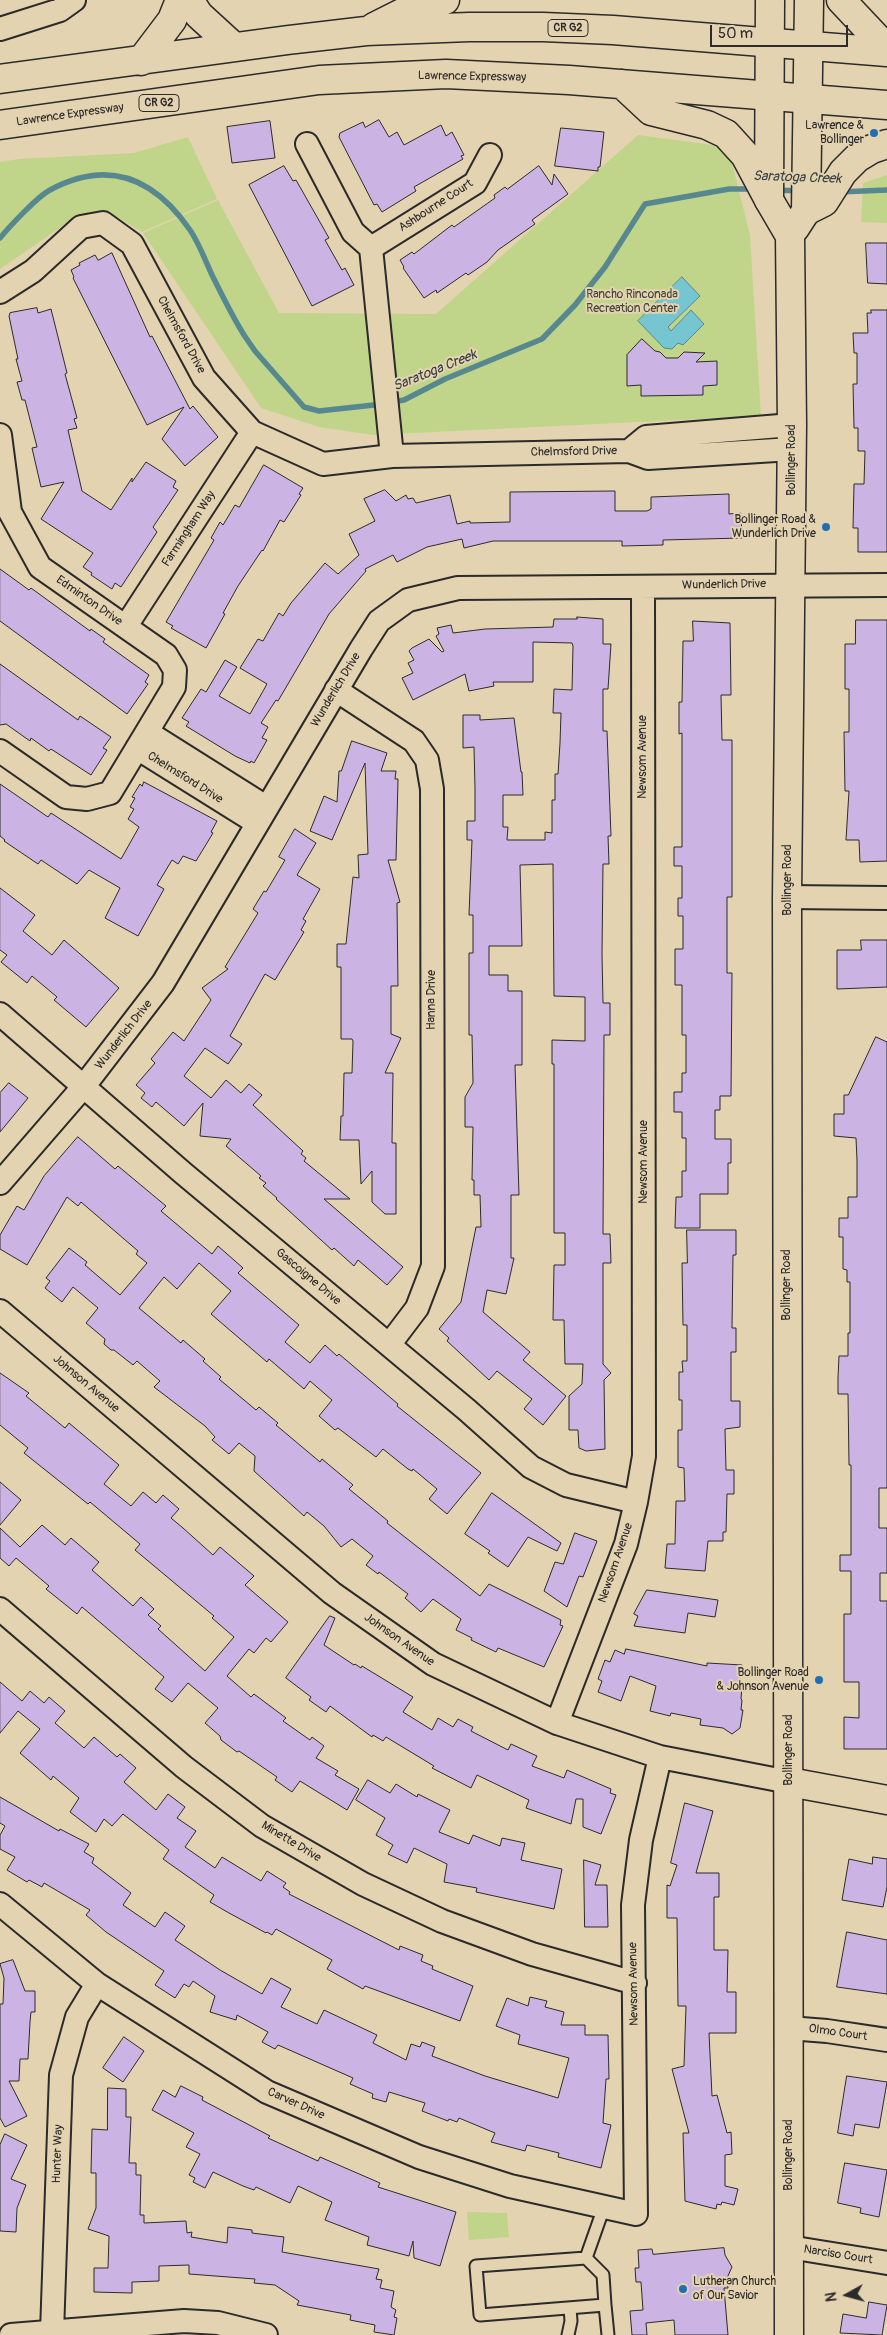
<!DOCTYPE html>
<style>
body{margin:0}
#map{position:relative;width:887px;height:2335px;overflow:hidden;background:#e4d3b0;font-family:Pangolin,sans-serif}
canvas{display:block}
.north{position:absolute;left:822px;top:2270px;width:50px;height:50px;-webkit-text-stroke:4px #e4d3b0;paint-order:stroke;rotate:263deg;font-size:14px;font-weight:700;line-height:20px;text-align:center;color:#2b2b2b}
.north::after{content:'';display:block;margin:auto;width:18px;height:22px;background:#2b2b2b;clip-path:polygon(50% 0,100% 100%,50% 72%,0 100%)}
.scale{position:absolute;left:710px;top:25px;width:138px;height:22px;box-sizing:border-box;border:2px solid #2b2b2b;border-top:0;padding-left:6px;font-size:15px;line-height:18px;white-space:nowrap;color:#2b2b2b;-webkit-text-stroke:4px #e4d3b0;paint-order:stroke}
</style>
<div id="map">
<canvas width="887" height="2335"></canvas>
<div class="north">N</div>
<div class="scale">50 m</div>
</div>
<script>
const g = document.querySelector('canvas').getContext('2d');
g.lineJoin = 'round';
function fillPath(path, color) { g.fillStyle = color; g.fill(path, 'evenodd'); }
function strokePath(path, color, width, dash) { g.strokeStyle = color; g.lineWidth = width; g.lineCap = dash ? 'butt' : 'round'; g.setLineDash(dash || []); g.stroke(path); }
function label(font, color, halo, rows, align = 'center') {
  g.font = font + ' Pangolin,sans-serif'; g.lineWidth = 4; g.setLineDash([]); g.textBaseline = 'middle'; g.strokeStyle = halo; g.fillStyle = color; for (const [text, x, y, turn = 0] of rows) {
    g.save(); g.translate(x, y); g.rotate((+turn || 0) * Math.PI / 180); g.textAlign = isNaN(turn) ? turn : align; if (halo) g.strokeText(text, 0, 0); g.fillText(text, 0, 0); g.restore();
  }
}
fillPath(new Path2D(`
 M638,135L728,147L750,235L761,416L373,435L319,427L261,408L143,233L218,200L279,313L436,314Z
 M188,137L217,199L142,232L105,210L77,216L0,269V162L19,159L134,153Z
 M887,175V223L861,222L863,183Z
 M467,2212L507,2213L509,2237L469,2240Z`), '#c0d58a');
const water = new Path2D(`
 M682,277L700,296L668,327L671,331L691,310L704,324L683,345L678,343L672,349L664,348L638,321Z`);
fillPath(water, '#76c6d1');
strokePath(water, '#58888f', 1);
strokePath(new Path2D(`
 M777,190L800,191
 M839,192L887,190
 M0,238C10,226 37,197 50,190C108,159 154,178 190,230C199,243 205,260 212,275C222,295 232,316 244,335L255,351L304,407L319,411L383,404
 M392,402L404,400L445,379L542,339L575,305L605,267L645,204L729,189H755`), '#58888f', 5.5);
const building = new Path2D(`
 M379,120L389,137L397,132L404,145L441,125L446,136L452,132L464,155L461,156L463,159L414,187L416,191L382,212L377,204L374,205L339,137L340,133L363,122L365,127Z
 M270,121L275,158L232,163L227,127Z
 M561,128L604,132L600,167H598V171L555,166Z
 M284,166L293,181L296,180L329,238L325,240L342,270L345,268L354,285L312,306L249,185Z
 M539,166L552,185L554,174L568,194L532,220L535,224L498,250L487,262L468,275L466,273L437,293L436,290L424,298L403,268L404,267L400,260L412,252L414,254L452,225L454,227L495,198L494,195L505,187L507,189Z
 M866,243H887V284L868,283Z
 M112,253L150,337L152,336L190,409L193,406L218,437L185,466L162,439L184,407L147,425L73,278L74,277L71,270L80,265L79,263L95,255L98,260Z
 M37,308L38,313L51,309L67,373L65,374L77,418L74,419L77,428L68,430L82,491L111,510L132,478V482L146,462L176,481L173,487L178,490L153,527L157,532L121,587L115,583L112,589L91,575L92,573L83,567L93,553L41,519L64,482L41,487L32,448L37,447L25,400H22L17,382L22,381L16,359H18L9,316L10,313Z
 M871,310H887V552H858V528H853L854,484H864L865,451H858V428H854L853,384H857V353H854L853,333H868L867,313H871Z
 M642,339L655,351L660,352L666,358H678L684,352L705,353L696,362L717,361V385L703,386V395L641,396V385L627,386V355Z
 M264,465L303,488L299,494L301,495L284,522L280,520L263,551L262,550L238,586L223,613L225,614L206,648L171,628L173,626L166,622L214,540L211,538L220,522L223,525L235,505L239,507Z
 M385,490L396,501L406,495L408,499L413,498L416,503L450,495L457,524L470,521V523L510,522V492L615,491V511H647L651,509V497L729,494V514L741,513L742,538L663,540V545L622,546V541H493L464,548L462,539L427,547L397,562L393,555L365,569L366,571L329,614L278,701L276,700L261,723L268,727L262,738L267,740L254,763L251,761L250,763L235,756L186,726L189,722L182,718L201,689L206,692L225,660L237,667L219,696L250,714L267,684L240,668L258,639L263,641L279,613L283,616L291,603L325,563L338,574L359,555L349,534L375,521L364,499Z
 M0,569L29,590L31,588L90,631L91,629L105,639L103,642L149,675L145,682L148,684L127,714L0,621Z
 M577,617L603,619V644H611L608,689H603V731H607L611,836H608L609,864H603L602,954L603,1003H610V1035H604L603,1234H610L611,1263H603V1364L611,1373L604,1380L605,1449L586,1451L579,1448L578,1430H569V1396L582,1384L583,1364H565L564,1320H553L554,1265H565V1233H554V1064H552V1040L585,1041V997L554,996L553,864L520,865L522,946H489V975H508V991H522V1065H515L519,1195H511V1258H514L506,1294L487,1290L483,1312L530,1352L523,1360L566,1396L543,1425L524,1409L532,1399L497,1371L489,1380L447,1341L449,1338L439,1329L461,1302L476,1227H481L480,1195H474V1180H472L473,1127H465V1097L473,1083L472,1035H469V953H473V915H469L472,840H467V821H475V788L474,747L463,748V715H480V720L514,718L521,772H522L523,795H503V827H508L507,840H545V832L552,833V800H555V774H558L560,743L561,713H553L554,689L572,690L573,646L572,643L533,642V682H493L494,686L469,691L465,674L413,700L402,678L413,673L408,663L414,660L409,651L412,648L429,639L442,652L444,651L436,636L439,634L437,628L451,625L453,633L485,629L553,627L554,619H577Z
 M856,620H887V861L860,862L859,840H846L849,791H845L844,732H849V689H845V644H855Z
 M693,621L730,623L731,695H721L722,740H732V897H727V973H732L731,1096H720V1110H715V1139H731V1163H728V1194H700V1228H675L676,1197H682V1171H686V1138H682V1112H674V1092H682V1073H686V1035H682V985H675V949H683V916H678V898H682V866H674V847H682V733L679,734V702H682L683,641H693Z
 M0,664L78,720L80,716L111,737L103,748L107,750L91,775L51,749L49,751L31,738L30,741L6,724L0,725Z
 M352,741L387,753L381,771H396L395,779H398L396,860H388L400,902L397,903L398,986H391V1034L401,1038L385,1073H393L392,1143H396V1214H385L372,1202V1171L361,1184L359,1140H340L341,1116H343L344,1073H352L353,1041L352,1039H341V967H337V944H346L353,877L359,878L358,855L368,854L365,763L332,840L310,831L324,796L337,802L339,771H341Z
 M144,782L217,821L211,832L213,833L196,861L183,856L178,864L172,860L157,885L164,889L138,936L105,918L120,888L89,870L77,884L41,860L38,864L4,841L5,840L0,836V784L48,817L51,813L121,859L139,827L128,819L134,809L130,807L135,798L132,797L140,784L142,786Z
 M295,829L316,843L297,875L320,889L303,919L306,921L301,930L304,932L275,980L265,974L230,1036L242,1044L228,1064L205,1048L184,1076L211,1098L226,1080L241,1093L249,1084L262,1095L253,1105L303,1151L301,1154L306,1158L304,1161L350,1199H324L403,1267L387,1285L358,1260L354,1266L334,1248L332,1250L276,1199L277,1198L263,1186L266,1183L259,1178L261,1176L226,1146L231,1139L200,1136L203,1103L184,1126L156,1102L152,1107L141,1098L145,1093L136,1085L155,1063L151,1059L173,1032L184,1041L211,1000L202,988L228,969L225,967L258,913L253,909L264,891L266,892L285,860L279,857Z
 M0,888L35,915L23,931L52,955L64,940L119,988L86,1027L54,1000L57,997L32,976L27,983L1,962L7,955L0,950Z
 M861,940H887V987L837,989V950H861Z
 M876,1037L887,1042V1488H879V1528H887V1573H880V1601H887V1749H844V1717L859,1718V1682H844V1614H851V1571H840V1555H851V1465H849L848,1394H838V1378L839,1356H848V1333H850V1282H847V1270L843,1269V1237H839V1218H848V1197H857V1160L856,1138L834,1136V1114H844V1095H848Z
 M9,1083L28,1098L0,1132V1093Z
 M78,1137L115,1169L118,1166L166,1206L161,1211L212,1254L218,1246L243,1268L238,1273L299,1325L285,1342L310,1363L325,1345L337,1356L339,1354L398,1404L397,1406L481,1473L447,1514L429,1499L437,1489L413,1469L412,1471L408,1469L383,1449L376,1457L338,1428L335,1430L319,1416L332,1400L310,1381L304,1389L269,1359L267,1362L211,1314L231,1291L199,1263L177,1289L164,1277L139,1308L181,1343L183,1340L205,1359L203,1361L221,1377L219,1379L256,1410L259,1407L278,1423L276,1425L320,1462L322,1459L353,1485L349,1489L388,1521L387,1523L480,1596L489,1584L561,1620L560,1625L563,1626L544,1667L498,1648L496,1652L471,1640L472,1638L456,1630L461,1619L433,1599L421,1612L405,1598L408,1594L379,1572L378,1574L366,1565L373,1556L352,1539L341,1547L324,1526L307,1512L304,1516L254,1471L255,1456L239,1443L229,1454L212,1440L215,1437L205,1426L154,1387L160,1381L137,1361L133,1365L114,1350H111L104,1344L105,1339L86,1323L98,1308L73,1287L62,1302L45,1288L50,1281L46,1278L69,1248L87,1262L85,1265L120,1295L147,1263L136,1254L138,1251L81,1202L78,1206L67,1197L27,1265L0,1249V1235L17,1206L24,1210L44,1176Z
 M687,1230H736V1255H733L732,1328H736V1352H731V1401H740V1427L725,1429L726,1470H734V1494H727L726,1532H723V1541H708L705,1571L665,1568L667,1544H675L676,1501H685L684,1468L678,1467V1430H682V1400H679V1372H683L682,1361H687V1325H683L682,1263H687Z
 M0,1373L29,1393L26,1396L65,1428L69,1423L119,1465L104,1484L131,1506L143,1492L156,1503L163,1495L179,1509L171,1518L183,1528L213,1555L220,1547L254,1576L245,1585L288,1622L271,1642L266,1638L254,1653L249,1649L227,1676L251,1697L254,1694L286,1718L283,1721L310,1740L312,1737L324,1746L316,1758L338,1771L335,1775L359,1789L347,1810L300,1781L292,1792L275,1780L277,1777L239,1751L237,1752L221,1740L220,1736L205,1723L218,1708L188,1683L172,1702L155,1689L164,1677L102,1624L82,1607L77,1614L46,1589L49,1586L16,1558L9,1566L0,1558V1528L20,1547L42,1525L65,1545L71,1538L99,1562L92,1570L133,1606L141,1597L154,1609L148,1615L161,1626L158,1629L205,1671L234,1637L212,1618L214,1616L135,1550L140,1544L90,1502L88,1504L24,1453L28,1448L0,1425Z
 M0,1482L21,1500L0,1525Z
 M492,1493L561,1543L557,1551L528,1537L508,1567L488,1553L490,1551L465,1534Z
 M575,1533L597,1541L583,1577L579,1576L567,1607L544,1591L555,1562L563,1564Z
 M647,1590L718,1600L715,1617L688,1613L685,1633L634,1626L638,1616L634,1614Z
 M330,1616L335,1618L324,1645L354,1665L355,1664L361,1668L362,1666L413,1697L403,1712L432,1730L438,1718L453,1727L458,1719L473,1727L471,1731L508,1750L511,1744L537,1756L532,1766L564,1778L567,1770L611,1789L610,1793L616,1795L601,1834L583,1827V1799H576L571,1824L526,1808L529,1800L477,1775L471,1788L432,1768L434,1766L386,1737L383,1741L373,1735L372,1737L330,1706L326,1712L309,1700L311,1697L286,1678Z
 M626,1649L707,1666V1663L742,1665L739,1686H742L741,1699L742,1700L741,1710H743L740,1728L732,1734L723,1728L700,1725L701,1719L671,1713L670,1716L650,1711L656,1686L630,1676L621,1701L598,1692L602,1681L598,1679L605,1660L610,1662L615,1650L624,1654Z
 M0,1682L22,1701L30,1691L44,1703L49,1697L65,1711L55,1723L84,1748L94,1737L117,1757L120,1754L136,1768L124,1782L156,1810L168,1794L185,1807L177,1818L196,1831L185,1847L215,1868L222,1857L261,1881L267,1871L286,1883L283,1887L290,1892L289,1894L399,1950L400,1946L423,1955L421,1961L433,1966L432,1969L473,1986L460,2021L365,1986L363,1989L327,1969L332,1960L276,1929L272,1935L267,1932L266,1933L229,1913L210,1902L214,1895L163,1859L169,1850L123,1814L112,1826L104,1819L96,1832L70,1812L79,1798L53,1776L51,1780L20,1753L40,1729L18,1711L0,1733Z
 M368,1780L390,1793L396,1784L417,1797L418,1794L450,1810L439,1832L469,1844L473,1835L500,1846L502,1838L525,1843L521,1860L562,1869L554,1909L476,1892L477,1888L444,1882L447,1864L414,1848L407,1863L388,1854L393,1845L376,1835L385,1818L356,1800Z
 M0,1797L59,1831L60,1829L89,1844L84,1852L94,1858L92,1863L131,1893L123,1905L155,1927L165,1912L185,1926L175,1940L220,1970L262,1994L271,1978L291,1989L281,2007L317,2024L324,2010L377,2035L373,2043L406,2060L411,2044L420,2047L422,2042L435,2047L432,2056L485,2076L558,2098L569,2058L518,2044L520,2035L496,2026L507,1998L528,2006L530,1997L547,2001L545,2007L564,2012L561,2025H585V2035H608L609,2079H606L603,2123L611,2125L601,2168L558,2157L559,2153L527,2145L525,2151L491,2142L495,2133L459,2118L457,2122L449,2119L448,2121L422,2111L425,2103L389,2092L386,2102L372,2098L373,2094L350,2084L353,2078L278,2045L275,2049L262,2042L268,2032L237,2015L236,2020L210,2012L215,1996L193,1981L189,1987L184,1984L175,1998L155,1985L164,1971L106,1932L86,1915L90,1910L44,1883L42,1887L29,1880L27,1882L7,1870L15,1857L0,1849V1835L5,1826L0,1823Z
 M685,1803L713,1811L696,1873H719V1897H714V1950H728L727,1992H736V2033H709L712,2096L717,2095L727,2133L731,2132L732,2154L725,2155V2186L738,2189L734,2205L722,2202L721,2205L717,2204L716,2209L685,2201L683,2133H689L672,2069L684,2066L686,2006H678L677,1918H667V1885L670,1886L677,1865L671,1863Z
 M873,1857L887,1859V1887L883,1907L842,1900L849,1859L872,1864Z
 M584,1860L601,1865L595,1885H607L608,1927H585Z
 M847,1932L887,1940V1994L837,1987Z
 M13,1960L25,1991H35V2012H31L30,2022L28,2059H20L19,2081H9L27,2116L5,2127L0,2118V2004H3L4,1978L0,1964Z
 M124,2037L144,2051L123,2082L103,2068Z
 M847,2076L887,2082L879,2128L855,2124L853,2136L838,2133Z
 M181,2086L203,2097L202,2100L270,2136L268,2138L318,2161L320,2157L380,2183L378,2187L456,2212L440,2266L414,2258L413,2241L409,2256L367,2245L369,2237L325,2220L332,2202L298,2186L290,2203L256,2187L254,2190L243,2186L213,2172L205,2188L193,2182L195,2178L189,2175L200,2154L186,2147L194,2133L152,2110L163,2090L175,2097Z
 M108,2088L126,2089V2117H131L129,2163H136V2175H141L140,2215H144V2223L186,2221L187,2233L192,2232L191,2237L227,2243L228,2227L252,2230V2233L284,2237L282,2252L379,2269L376,2279L382,2280L380,2288L394,2291L391,2307L396,2310L394,2317L397,2318L394,2335L374,2332L375,2325L350,2320L351,2315L297,2305L299,2301L275,2285L254,2283L255,2279L189,2274V2265L159,2266V2281L132,2282V2293L94,2292V2268H108L109,2236L88,2229L96,2208V2173H91L92,2129L107,2130Z
 M5,2134L27,2145L11,2179L26,2185L17,2208L16,2232L0,2231V2145Z
 M845,2163L887,2170L879,2217L860,2213L861,2208L838,2203Z
 M724,2248L725,2255L732,2267L727,2278L728,2288H724L728,2335H675L674,2320L646,2323L647,2335H632L630,2311L643,2310L641,2282H636L635,2268H639L638,2250L652,2249L653,2254Z
 M869,2302L887,2305L882,2335L840,2333L843,2314L866,2318Z`);
fillPath(building, '#cbb4e3');
strokePath(building, '#2b2b2b', 1);
const service = new Path2D(`
 M586,2258L476,2266L480,2315L605,2305L608,2335
 M586,2258L604,2207
 M586,2258L603,2275L605,2305
 M568,2335L571,2321L570,2308`);
const minor = new Path2D(`
 M0,29L60,10L74,0
 M307,144L353,232L371,248
 M371,248L392,456
 M371,248L475,183L490,155
 M0,292L33,271L81,227L103,223L132,244L204,378L252,432L323,464L392,456L629,451L648,458L792,449
 M0,435L10,512L40,567L166,655L175,670L174,687L110,793L87,799L66,797L0,751
 M629,451L646,437L792,425
 M126,626L252,432
 M336,690L414,741L427,760L432,789L433,1266L417,1308L389,1345
 M147,732L266,807
 M137,748L257,823
 M787,897L887,898
 M0,1014L183,1173L467,1410L531,1467L566,1485L636,1502
 M0,1183L84,1086L163,983L361,649L379,621L408,600L458,588L887,585
 M0,1311L332,1593L433,1664L557,1723L660,1757L789,1782
 M0,1609L184,1767L262,1826L363,1884L442,1921L532,1954L635,1983
 M557,1723L626,1544L636,1502L644,1456L643,587
 M0,1904L97,1984L267,2092L419,2157L510,2186L636,2214L633,1905L641,1840L660,1757
 M789,2028L827,2031L887,2040
 M789,2247L887,2263
 M52,2332L61,2075L77,2017L97,1984
 M11,2335L184,2321L218,2323L266,2335`);
const tertiary = new Path2D(`
 M789,1782L887,1800`);
const secondary = new Path2D(`
 M770,0L769,200L790,236L792,425L787,897L789,2335
 M795,228L806,211L809,0`);
const trunk = new Path2D(`
 M189,0L199,15L234,47
 M841,0L887,49
 M374,27L414,7L445,0
 M141,61L172,20L180,0
 M0,79L288,40L366,31L469,27H543L613,30L887,52
 M622,84L651,111L707,125L726,134L745,155L769,200
 M0,125L319,80L446,74L569,80L887,105
 M806,211L824,202L843,172L857,158L872,149L887,144`);
strokePath(service, '#2b2b2b', 15);
strokePath(minor, '#2b2b2b', 26);
strokePath(tertiary, '#2b2b2b', 31);
strokePath(secondary, '#2b2b2b', 31);
strokePath(trunk, '#2b2b2b', 31);
strokePath(service, '#e4d3b0', 11);
strokePath(minor, '#e4d3b0', 22);
strokePath(tertiary, '#e4d3b0', 28);
strokePath(secondary, '#e4d3b0', 28);
strokePath(trunk, '#e4d3b0', 28);
for (const [x, y, r, color] of [
 [874,133,5,"#1f6fb2"],
 [826,527,5,"#1f6fb2"],
 [819,1680,5,"#1f6fb2"],
 [683,2289,5,"#1f6fb2"]
]) { const dot = new Path2D(); dot.arc(x, y, r, 0, 2 * Math.PI); g.fillStyle = color; g.fill(dot); strokePath(dot, '#e4d3b0', 2); }
for (const [x, y, w] of [
 [568,28,40],
 [159,103,40]
]) { const box = new Path2D(); box.roundRect(x - w / 2, y - 8.5, w, 17, 4); g.fillStyle = '#e4d3b0'; g.fill(box); strokePath(box, '#2b2b2b', 1); }
label('bold 11px', '#2b2b2b', null, [
 ["CR G2",568,28],
 ["CR G2",159,103]
]);
label('12px', '#2b2b2b', '#e4d3b0', [
 ["Lawrence Expressway",472,77,1],
 ["Lawrence Expressway",70,115,-8],
 ["Ashbourne Court",436,206,-33],
 ["Chelmsford Drive",181,335,61],
 ["Chelmsford Drive",574,452,-1],
 ["Bollinger Road",792,460,-90],
 ["Farmingham Way",189,529,-57],
 ["Wunderlich Drive",724,585,-1],
 ["Edminton Drive",89,601,35],
 ["Wunderlich Drive",336,690,-59],
 ["Newsom Avenue",643,757,-90],
 ["Chelmsford Drive",185,778,32],
 ["Bollinger Road",788,880,-90],
 ["Hanna Drive",432,1000,-90],
 ["Wunderlich Drive",124,1035,-52],
 ["Newsom Avenue",644,1162,-90],
 ["Gascoigne Drive",308,1277,40],
 ["Bollinger Road",787,1285,-90],
 ["Johnson Avenue",86,1384,40],
 ["Newsom Avenue",616,1563,-71],
 ["Johnson Avenue",399,1640,35],
 ["Bollinger Road",789,1750,-90],
 ["Minette Drive",291,1842,31],
 ["Newsom Avenue",634,1984,-91],
 ["Olmo Court",838,2033,8],
 ["Carver Drive",296,2104,24],
 ["Hunter Way",58,2154,-88],
 ["Bollinger Road",789,2155,-90],
 ["Narciso Court",838,2255,9]
]);
label('12px', '#2b2b2b', '#e4d3b0', [
 ["Lawrence &",864,126],
 ["Bollinger",864,140],
 ["Bollinger Road &",816,520],
 ["Wunderlich Drive",816,534],
 ["Bollinger Road",809,1673],
 ["& Johnson Avenue",809,1687],
 ["Lutheran Church",693,2282,"left"],
 ["of Our Savior",693,2296,"left"]
], 'right');
label('12px', '#414439', '#e4d3b0', [
 ["Rancho Rinconada",632,295],
 ["Recreation Center",632,309]
]);
label('italic 14px', '#364244', '#e4d3b0', [
 ["Saratoga Creek",797,178,2],
 ["Saratoga Creek",435,371,-22]
]);
</script>
